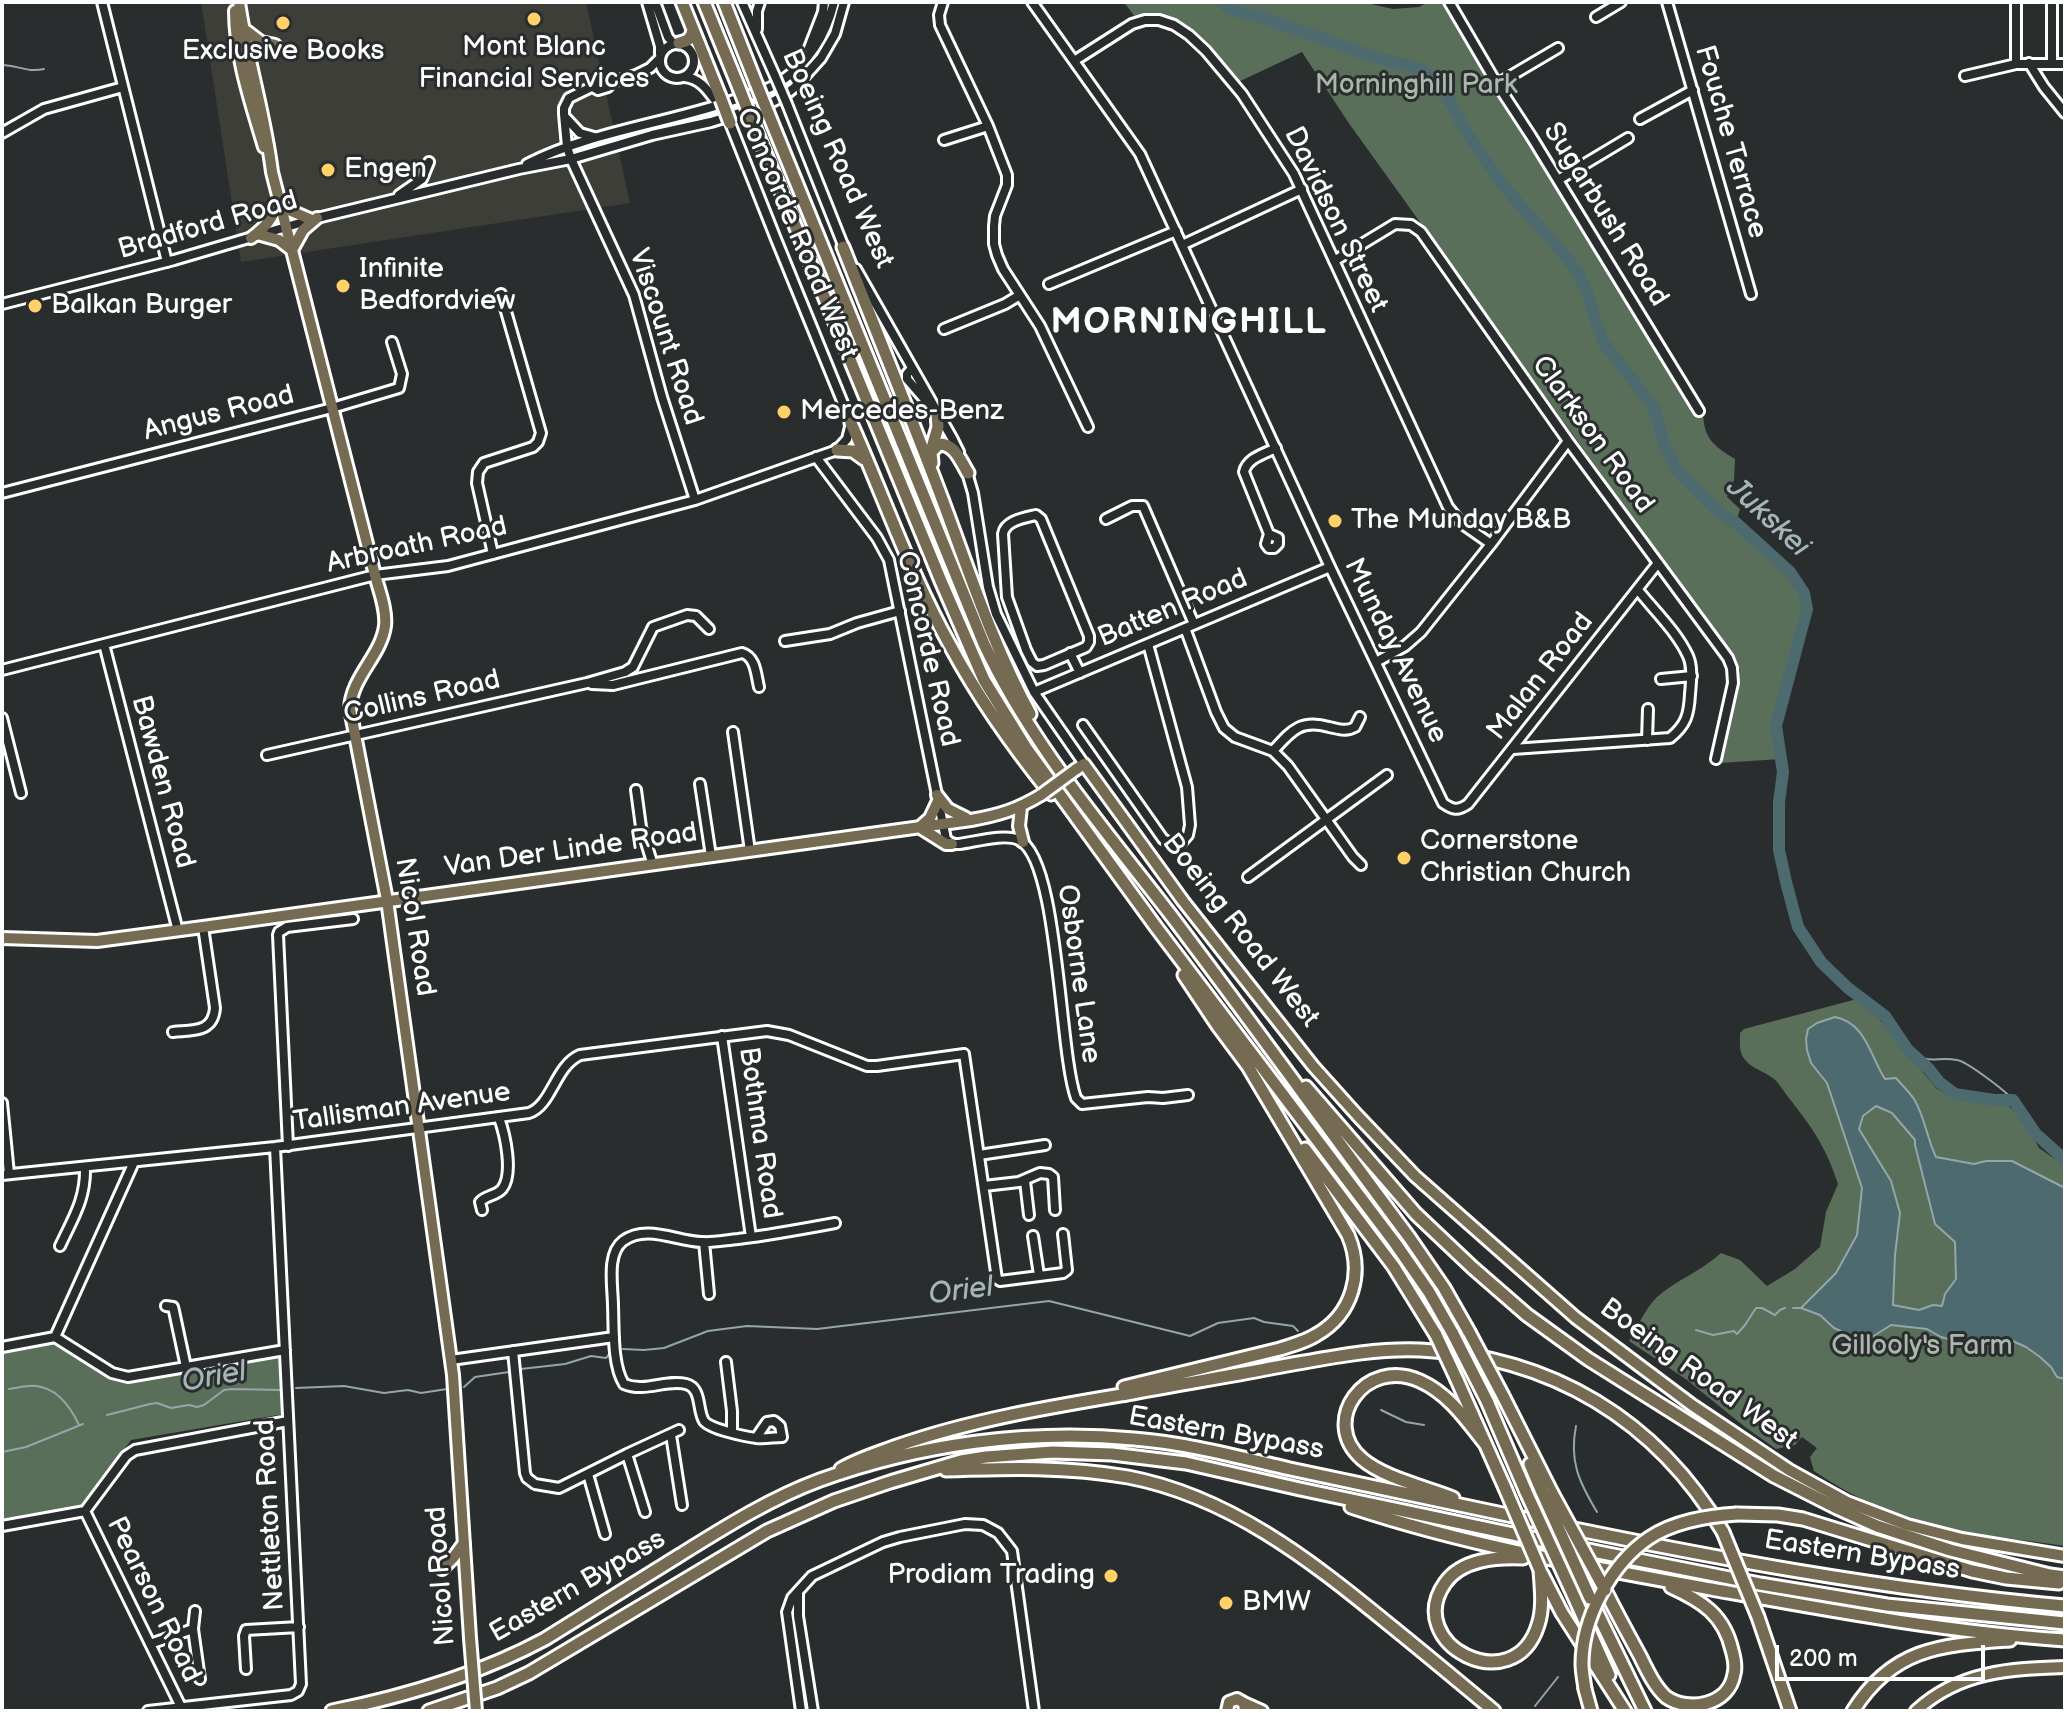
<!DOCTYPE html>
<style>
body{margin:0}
#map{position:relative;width:2067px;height:1713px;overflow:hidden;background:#2a2d2e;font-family:"Balsamiq Sans",sans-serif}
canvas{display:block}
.frame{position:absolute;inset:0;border:4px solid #fff;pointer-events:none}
.scale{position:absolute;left:1775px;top:1645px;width:210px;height:36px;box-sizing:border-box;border:4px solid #fff;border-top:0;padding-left:10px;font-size:24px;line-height:28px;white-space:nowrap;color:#fff;-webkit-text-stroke:6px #2a2d2e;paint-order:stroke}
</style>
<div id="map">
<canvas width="2067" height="1713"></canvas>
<div class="frame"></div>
<div class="scale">200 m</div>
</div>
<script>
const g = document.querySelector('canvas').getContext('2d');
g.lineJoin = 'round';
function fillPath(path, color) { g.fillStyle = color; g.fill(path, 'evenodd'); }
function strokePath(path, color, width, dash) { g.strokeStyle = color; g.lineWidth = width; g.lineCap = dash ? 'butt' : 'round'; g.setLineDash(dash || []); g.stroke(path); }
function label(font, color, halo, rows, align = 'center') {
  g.font = font + ' "Balsamiq Sans",sans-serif'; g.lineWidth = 6; g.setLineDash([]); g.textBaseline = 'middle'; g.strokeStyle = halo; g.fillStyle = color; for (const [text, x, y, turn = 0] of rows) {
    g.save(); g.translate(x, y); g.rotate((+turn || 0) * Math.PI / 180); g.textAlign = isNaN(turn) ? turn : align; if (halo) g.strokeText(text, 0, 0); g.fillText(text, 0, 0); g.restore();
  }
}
fillPath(new Path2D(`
 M201,2H586L630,203L241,262Z`), '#3e3e39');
fillPath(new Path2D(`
 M1124,2H1362L1393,9L1419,7L1428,2H1453L1703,413C1704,438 1713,446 1735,459L1734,480L1727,497L1740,509L1736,522L1790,572L1804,593L1807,609L1776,726L1781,759L1719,763L1740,671L1737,663L1348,122L1302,52L1236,83C1211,53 1178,12 1135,17Z
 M1857,999L1871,1009L1936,1088L1950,1096L1997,1101L2008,1105L2026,1125L2039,1148L2065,1166V1546C2024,1540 1983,1536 1943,1527C1897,1518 1852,1497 1814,1471L1810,1457L1817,1448L1802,1437L1795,1445L1776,1449L1745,1427L1687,1380L1629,1341C1638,1326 1645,1309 1657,1297C1676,1280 1702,1271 1721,1253L1740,1260L1767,1286L1795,1269L1820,1247L1826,1212L1838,1184C1826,1147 1813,1129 1789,1098C1784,1092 1780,1084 1774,1079C1765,1071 1749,1068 1743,1057C1739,1051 1740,1041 1740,1033L1744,1029Z
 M55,1342L125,1381L284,1353V1414L131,1440L82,1506L2,1519V1352Z`), '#5a6f5a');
const water = new Path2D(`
 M1835,1017C1866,1023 1870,1056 1885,1079L1896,1078C1902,1085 1909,1092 1914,1099C1925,1117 1927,1139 1936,1157L1974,1164L1986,1161H2012L2065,1188V1379L2057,1377L2051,1367L2040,1357L2026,1347L2006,1338L1993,1337L1963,1343L1941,1337L1927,1329L1891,1325L1864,1342L1834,1328L1820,1315L1801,1308L1836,1273L1857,1235L1862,1188L1827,1083L1811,1063L1807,1050L1806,1039L1808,1029L1817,1023ZM1876,1106L1892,1113L1915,1140V1145L1935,1224L1955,1242L1956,1279L1945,1294L1942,1306L1933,1305L1919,1310L1893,1305L1895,1255L1900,1213L1891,1181L1859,1129L1863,1116Z`);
fillPath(water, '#4d6b6f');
strokePath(water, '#94a6a9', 2);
strokePath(new Path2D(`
 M2,65C17,65 28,73 44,69
 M1908,1050C1929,1066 1936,1056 1957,1060C1966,1061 2006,1091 2013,1100
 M1793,1308H1801
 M1696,1330L1713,1335L1734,1331L1737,1334L1745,1325L1756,1308H1762L1775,1315L1780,1310L1785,1308
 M623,1349L644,1350L664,1348L708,1331L747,1326L817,1329L1049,1301L1190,1336L1218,1323L1254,1318L1264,1322L1293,1326L1298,1331
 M521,1369L565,1364L591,1356L606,1358L611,1352
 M464,1387L475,1377L509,1372
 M296,1388L344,1386L384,1393L408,1390L421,1393L447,1389
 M9,1389C17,1388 28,1385 36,1386C57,1388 71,1408 79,1425
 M1381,1410L1406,1422L1424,1425
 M107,1415L150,1404L157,1403L171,1408L189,1405L197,1407L204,1405L224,1390L232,1389L281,1390
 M1576,1426C1569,1461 1579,1482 1597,1512
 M2,1452L26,1447L83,1424
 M1535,1706L1558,1677`), '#94a6a9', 2);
strokePath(new Path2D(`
 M1222,2L1229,8L1242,13L1264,18L1371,56L1414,67L1425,72L1442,87L1466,131L1494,173L1506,189L1564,254L1578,273L1588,294L1595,320L1604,343L1654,408L1664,443L1676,469L1720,513L1735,522L1790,572L1804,593L1807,609L1776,726L1783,772L1779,802V850L1786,882L1798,927L1821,962L1848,988L1885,1016L1908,1050L1929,1069L1939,1082L1955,1094L1994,1100H2013L2036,1134L2065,1160`), '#4d6b6f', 12);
const minor = new Path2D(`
 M102,2L167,262
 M647,2L660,46V54
 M655,2L668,37L673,43
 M742,2L775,76
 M943,2L939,15L940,25L988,126L1007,175V185L995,216L994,226V244L997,255L1003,269L1040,326L1088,427
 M1032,2L1140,154L1330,567L1443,803C1453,810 1458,811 1468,804L1658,563
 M1449,2L1497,84L1531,136L1699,411
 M1667,2L1751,294
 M1596,17L1621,2
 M757,29V11L760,2
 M660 61a17 17 0 1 1 34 0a17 17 0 1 1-34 0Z
 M809,48L823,12L824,2
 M659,59L650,68L636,75L612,82L606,80L569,98L564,108V114L567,147L571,159L634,295L662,397L695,500
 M1074,61L1132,24L1145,20H1159L1174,25L1189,35L1206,51L1242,94L1294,174L1448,507L1461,523L1491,544
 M2029,63L2044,87L2065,113
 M2016,64V2
 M2052,64V2
 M1965,76L2016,64H2065
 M684,77C699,78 707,89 715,100
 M1497,84L1558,48
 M593,87L598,90L608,87L612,82
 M787,104L845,250
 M566,118L580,133L594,137
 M1640,119L1693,90
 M2,133L44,109L123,87
 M944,140L988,126
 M527,164C590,132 662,124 728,102C745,96 765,92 780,82C808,63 826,35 834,2
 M1558,180L1628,138
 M399,195L422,179L429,162
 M1182,245L1302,189
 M1334,261L1395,224L1411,225L1421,232L1568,441L1728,658L1732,668L1733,683L1716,759
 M856,269L952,438L959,452
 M1049,284L1176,231
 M2,304L174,260L317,218L519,169L571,159L652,135L711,122L768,104L784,96L795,87L821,58L835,34L844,2
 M944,329L1005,304L1020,295
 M912,368L907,374V379L926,401
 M816,457L877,538L889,560L946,839L952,844H959C975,842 1005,833 1019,840C1059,858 1059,1052 1076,1098L1082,1104L1148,1097L1163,1098L1188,1095
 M966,469L973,493L988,587L996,614L1034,692L1084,764
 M2,493L332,408L399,388L402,374L392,342
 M1036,515L1041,519L1089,636V642L1086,647L1044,665L1037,666L1032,662L1026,650L1007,597L1003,534C1005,521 1023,518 1036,515Z
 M1106,519L1132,506H1143L1194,624
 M1269,534L1266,544L1269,548H1274L1278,544V538L1269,534L1244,472C1247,458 1264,454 1276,448
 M493,554L477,483L478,472L484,463L533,447L538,442L541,433L501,294
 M1185,628L1216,712L1224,728L1235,737L1273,751L1288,766L1353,857L1361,865
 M785,641L830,634L857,623L900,611
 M104,644L178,931
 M1070,653L1080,673
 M1376,662L1405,646L1421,632L1491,544L1568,441
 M2,670L375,575L448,566L695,500L837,450L847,439L851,423L776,239L730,123
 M1661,679L1692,676
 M592,684L613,685L742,653C756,657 756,675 759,687
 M1034,692L1330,567
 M2,718L21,793
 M1083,725L1163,839L1171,844L1181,843L1188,835L1190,825L1187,787L1148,644
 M733,732L750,851
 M1647,740L1648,709
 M1513,749L1670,738C1686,725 1689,715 1690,694C1691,682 1693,667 1688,656C1677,632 1654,610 1638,590
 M1273,751C1291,731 1300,719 1329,727C1339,729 1346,732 1355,727L1360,717
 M267,755L587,683L625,672L633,667L653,627L687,615L696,616L709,629
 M700,784L711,856
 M636,790L641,827L653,865
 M1248,877L1387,775
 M173,1032C193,1030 213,1033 215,1008L203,927
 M722,1036L751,1237
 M2,1103L9,1174
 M288,1146L278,935L279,932L287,927L353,919
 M979,1155L1045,1145
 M2,1175L275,1147L529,1113C552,1105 555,1066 580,1055L767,1031L789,1035L867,1066H877L964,1054L997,1279L1000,1281L1063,1273L1067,1270L1063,1234
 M1025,1181L1029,1215
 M984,1186L1019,1182L1040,1173L1049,1174L1053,1177L1055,1210
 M482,1210L480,1202C486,1195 496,1196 502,1189C514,1174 505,1134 499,1118
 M1033,1236L1039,1275
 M704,1242L709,1294
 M60,1246C73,1218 86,1199 85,1167
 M166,1306L173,1307L174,1311L186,1367
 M55,1337L134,1162
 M2,1347L55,1337L112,1373L128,1377L285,1350
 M513,1351L525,1473L527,1478L535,1484L559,1488L627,1454L679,1430
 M451,1360L614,1337
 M726,1362L732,1411V1432
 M671,1435L682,1505
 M756,1438L767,1422L774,1421L780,1426L782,1437C774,1437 765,1439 757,1438C746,1437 710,1429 704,1421C697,1410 702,1388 686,1384C666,1379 645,1393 624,1384C612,1365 614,1328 613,1306C613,1287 606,1254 623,1241C646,1224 676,1241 701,1242C713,1243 726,1240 738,1239C770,1235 803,1229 835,1223
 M627,1454L645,1512
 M588,1474L605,1534
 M85,1511L181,1707
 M2,1526L85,1511L126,1456L135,1450L288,1421
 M798,1593V1616L813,1711
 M195,1611L193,1629L200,1679
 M150,1644L193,1629
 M246,1669L244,1636L246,1630L299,1627
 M148,1711L291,1695L298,1691L301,1684L275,1147
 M801,1711L787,1612L792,1598L812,1576L883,1542L900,1537L965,1524L983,1525L998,1533L1012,1551L1034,1711`);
const major = new Path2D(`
 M239,2C247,59 265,114 272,172L375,575C379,590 387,610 385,626C381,656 351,677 350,709L387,900L453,1375L470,1638
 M235,11C235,57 251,103 264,147
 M244,29L261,42L275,45
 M280,204L291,211L312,220
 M261,235L279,240L292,250
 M251,238C264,228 274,219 277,202
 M293,248L303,230L317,218
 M1075,770L1084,764L1183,901L1313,1066L1357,1115L1415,1176L1576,1318L1692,1405L1789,1470L1847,1502L1907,1525L1962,1539L2065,1556
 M937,795L948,809L966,818
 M1021,807L1019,826L1023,842
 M921,826L930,818L938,801
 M919,827L946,844H952
 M2,938L97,941L203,927L971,820C999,815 1016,810 1041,795
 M442,1569L453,1558L464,1543
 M1244,1703L1262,1711
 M1227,1711L1229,1702L1237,1699L1244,1703L1245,1711
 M1916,1711C1959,1671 2010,1669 2065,1667`);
const highway = new Path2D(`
 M682,2L721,99
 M704,2L739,88
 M724,2L756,83
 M679,43C688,41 691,39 693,30
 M768,113L984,644C1031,744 1103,827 1170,914C1251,1021 1329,1130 1409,1237L1444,1288L1469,1332
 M750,116L941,581L984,680L1026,748L1156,927L1395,1243L1429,1292L1453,1334
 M843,247C876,331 910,414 942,499C969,571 993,646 1030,714
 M851,423C884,497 911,576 951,647C979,699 1014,748 1051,794
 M837,450L853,451L864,459
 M931,451L938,427L937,413
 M932,463L931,452L939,444C955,444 960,460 968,473
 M1184,975L1218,1026L1250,1069
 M1306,1087L1416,1214L1473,1268L1527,1315L1588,1359L1774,1476L1837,1508L1877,1526L1950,1550L2050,1575L2065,1577
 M1305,1149L1394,1267L1436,1335
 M1457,1380L1505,1488
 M1124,1387L1280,1349C1292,1345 1305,1342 1316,1335C1353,1314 1364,1272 1348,1235L1246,1063
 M1503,1396L1552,1493
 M1487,1401L1526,1492
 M1530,1464L1542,1492
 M841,1469C858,1459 878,1453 897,1446C971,1420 1050,1407 1127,1394C1179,1384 1231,1376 1282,1366C1328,1358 1374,1348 1420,1350C1551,1356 1657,1420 1723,1532
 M946,1470C1007,1468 1067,1466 1128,1477C1228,1496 1309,1559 1386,1622C1422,1651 1458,1681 1494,1711
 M1453,1498C1426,1487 1384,1478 1362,1459C1319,1422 1365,1356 1420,1381C1449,1394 1467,1421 1486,1445
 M1351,1507C1468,1546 1590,1567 1711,1589C1828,1610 1946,1632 2065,1640
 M1737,1514L1778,1515L1803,1519L1972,1571L2006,1578L2059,1583
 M1523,1558C1496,1557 1462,1559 1445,1583C1402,1644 1514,1702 1538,1625C1544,1607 1541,1587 1540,1570
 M1542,1574L1562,1613L1625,1711
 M1605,1590C1616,1612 1628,1634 1640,1656C1647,1670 1654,1686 1666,1697C1689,1713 1729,1705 1734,1674C1736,1667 1734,1657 1732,1650C1724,1615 1702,1601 1671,1587
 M1576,1601L1609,1675
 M1592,1602L1645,1711
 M1758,1617L1790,1711
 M1585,1689L1591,1711
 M332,1711C406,1696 478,1675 545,1639C590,1611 635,1583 680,1555C725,1527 771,1498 820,1480C920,1444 1029,1429 1134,1439C1186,1443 1238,1457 1290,1469C1370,1486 1451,1503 1531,1520C1708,1557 1885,1590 2065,1606
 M429,1711L497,1688L529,1673L767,1531L834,1501L890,1482L961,1461L986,1457L1052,1452L1112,1454L1186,1463L1300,1489L1598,1552L1760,1584L1887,1605L2065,1623
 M1853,1711C1893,1647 1942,1645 2010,1640`);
strokePath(minor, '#fff', 14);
strokePath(major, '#fff', 16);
strokePath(highway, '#fff', 17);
strokePath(minor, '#2a2d2e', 8);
strokePath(major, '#746b52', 10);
strokePath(highway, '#746b52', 11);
const minorBridge = new Path2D(`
 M775,76L787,104`);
const majorBridge = new Path2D(`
 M1041,795L1075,770
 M470,1638L476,1711`);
const highwayBridge = new Path2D(`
 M756,83L768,113
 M739,88L750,116
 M721,99L730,123
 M1469,1332L1503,1396
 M1453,1334L1487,1401
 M1436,1335L1457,1380
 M1505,1488L1540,1570
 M1526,1492L1576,1601
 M1542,1492L1590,1598
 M1552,1493L1605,1590
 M1723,1532L1758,1617
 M1585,1689C1584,1681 1582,1672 1582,1664C1582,1618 1611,1564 1649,1538C1675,1521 1707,1516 1737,1514`);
strokePath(minorBridge, '#fff', 14, []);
strokePath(majorBridge, '#fff', 16, []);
strokePath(highwayBridge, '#fff', 17, []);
strokePath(minorBridge, '#2a2d2e', 8);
strokePath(majorBridge, '#746b52', 10);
strokePath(highwayBridge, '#746b52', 11);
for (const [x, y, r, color] of [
 [534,19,8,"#ffd166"],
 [283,23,8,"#ffd166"],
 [328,170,8,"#ffd166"],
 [343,286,8,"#ffd166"],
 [35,306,8,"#ffd166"],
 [784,412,8,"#ffd166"],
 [1335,521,8,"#ffd166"],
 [1404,858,8,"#ffd166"],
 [1111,1576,8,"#ffd166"],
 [1226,1603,8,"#ffd166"]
]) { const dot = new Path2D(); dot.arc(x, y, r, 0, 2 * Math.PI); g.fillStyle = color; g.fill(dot); strokePath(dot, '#2a2d2e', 3); }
label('28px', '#fff', '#2a2d2e', [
 ["Mont Blanc",534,48,"center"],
 ["Financial Services",534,80,"center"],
 ["Exclusive Books",283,52,"center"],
 ["Engen",344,170],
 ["Infinite",359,270],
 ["Bedfordview",359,302],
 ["Balkan Burger",51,306],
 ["Mercedes-Benz",800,412],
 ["The Munday B&B",1351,521],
 ["Cornerstone",1420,842],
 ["Christian Church",1420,874],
 ["Prodiam Trading",1095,1576,"right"],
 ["BMW",1242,1603]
], 'left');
label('28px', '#acb7ac', '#2a2d2e', [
 ["Morninghill Park",1416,86],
 ["Gillooly's Farm",1922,1347]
]);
label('28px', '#fff', '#2a2d2e', [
 ["Fouche Terrace",1730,142,74],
 ["Boeing Road West",837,159,66],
 ["Sugarbush Road",1605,215,58],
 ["Davidson Street",1335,220,64],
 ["Bradford Road",208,226,-16],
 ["Concorde Road West",796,234,67],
 ["Viscount Road",665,337,72],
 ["Angus Road",219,414,-14],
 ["Clarkson Road",1592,435,54],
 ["Arbroath Road",417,546,-12],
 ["Batten Road",1173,609,-23],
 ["Concorde Road",927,649,77],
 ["Munday Avenue",1395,651,64],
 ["Malan Road",1541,677,-52],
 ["Collins Road",422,698,-13],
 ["Bawden Road",162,782,75],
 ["Van Der Linde Road",571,851,-8],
 ["Nicol Road",414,927,81],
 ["Boeing Road West",1240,931,52],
 ["Osborne Lane",1078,974,82],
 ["Tallisman Avenue",402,1108,-8],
 ["Bothma Road",759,1133,82],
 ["Boeing Road West",1698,1375,36],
 ["Eastern Bypass",1226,1434,10],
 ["Nettleton Road",271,1515,-93],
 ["Eastern Bypass",1862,1556,9],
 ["Nicol Road",442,1576,-94],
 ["Eastern Bypass",578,1587,-30],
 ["Pearson Road",153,1600,64]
]);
label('italic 30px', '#a6b5b7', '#2a2d2e', [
 ["Jukskei",1767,518,43],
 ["Oriel",961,1292,-7],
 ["Oriel",214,1378,-10]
]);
g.letterSpacing = '2px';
label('bold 36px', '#fff', '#2a2d2e', [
 ["MORNINGHILL",1189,324]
]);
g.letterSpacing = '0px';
</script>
